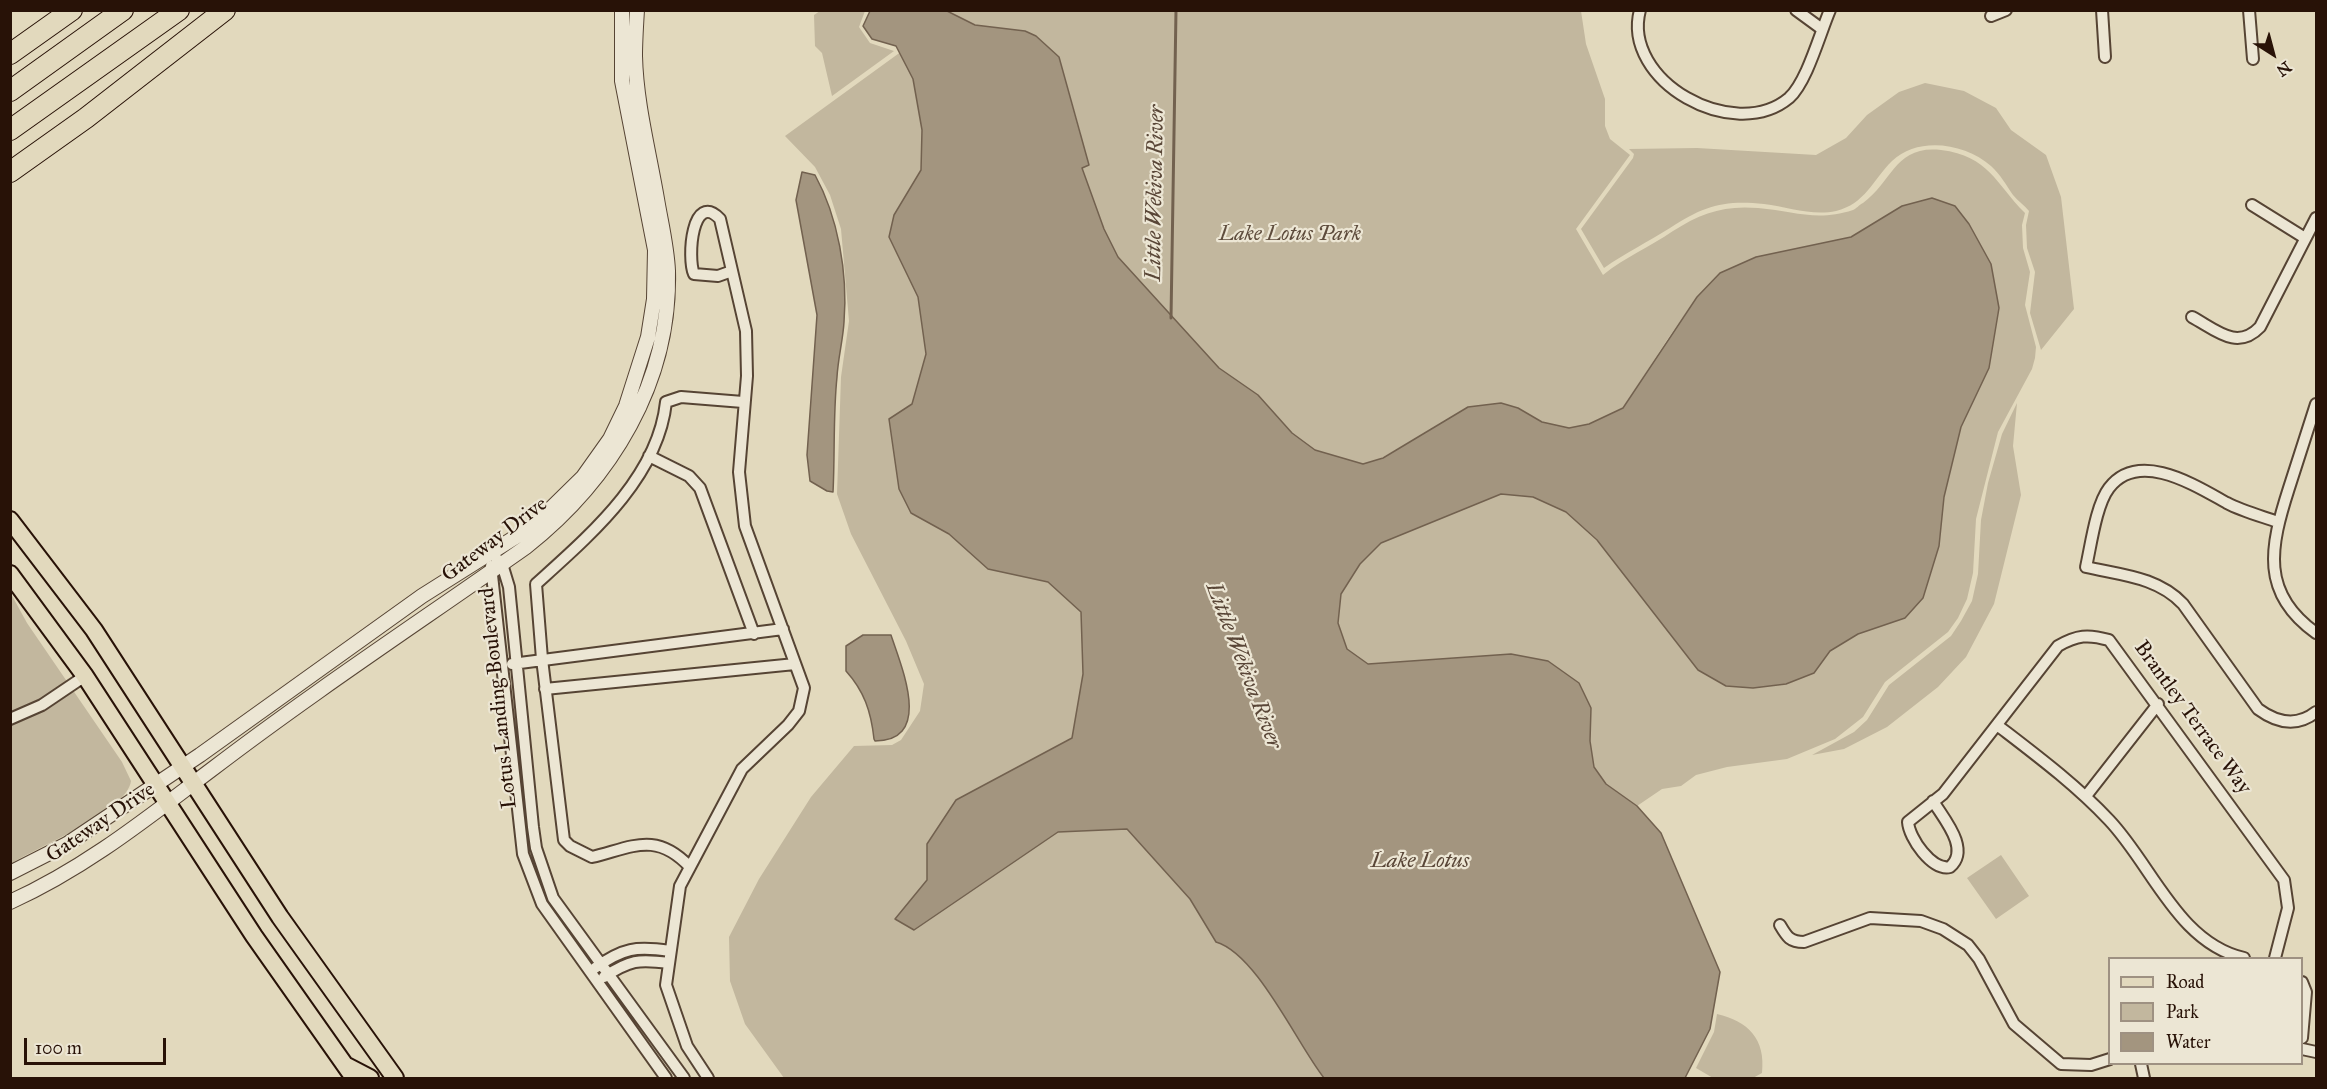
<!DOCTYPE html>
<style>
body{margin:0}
#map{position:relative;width:2327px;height:1089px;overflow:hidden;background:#e2d9bd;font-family:"IM FELL Great Primer",serif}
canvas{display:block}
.frame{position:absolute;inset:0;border:12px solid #281207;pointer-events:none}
.legend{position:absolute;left:2108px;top:957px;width:195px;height:108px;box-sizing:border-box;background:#ece6d4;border:2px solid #9e9182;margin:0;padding:8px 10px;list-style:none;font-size:18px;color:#281207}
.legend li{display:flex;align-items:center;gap:12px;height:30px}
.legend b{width:30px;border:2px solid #9e9182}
.north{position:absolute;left:2243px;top:24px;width:60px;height:60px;-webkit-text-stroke:4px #ece6d4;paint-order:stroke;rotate:144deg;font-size:16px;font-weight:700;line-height:24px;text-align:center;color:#281207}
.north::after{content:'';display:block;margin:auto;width:21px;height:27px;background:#281207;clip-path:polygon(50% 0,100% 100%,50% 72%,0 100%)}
.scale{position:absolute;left:24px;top:1038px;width:142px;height:27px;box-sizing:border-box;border:3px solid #281207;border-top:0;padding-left:8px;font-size:18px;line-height:21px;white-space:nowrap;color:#281207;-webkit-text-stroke:4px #ece6d4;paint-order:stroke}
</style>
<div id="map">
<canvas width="2327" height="1089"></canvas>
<div class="frame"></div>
<ul class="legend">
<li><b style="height:8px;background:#e2d9bd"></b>Road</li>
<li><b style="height:16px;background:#c2b79e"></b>Park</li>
<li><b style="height:16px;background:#a3957f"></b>Water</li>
</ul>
<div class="north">N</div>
<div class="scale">100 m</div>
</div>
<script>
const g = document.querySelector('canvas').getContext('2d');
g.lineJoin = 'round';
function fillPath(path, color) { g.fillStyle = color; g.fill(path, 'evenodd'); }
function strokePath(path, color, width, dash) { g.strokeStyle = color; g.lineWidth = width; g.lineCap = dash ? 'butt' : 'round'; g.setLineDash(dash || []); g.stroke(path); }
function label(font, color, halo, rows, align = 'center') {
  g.font = font + ' "IM FELL Great Primer",serif'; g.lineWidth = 4.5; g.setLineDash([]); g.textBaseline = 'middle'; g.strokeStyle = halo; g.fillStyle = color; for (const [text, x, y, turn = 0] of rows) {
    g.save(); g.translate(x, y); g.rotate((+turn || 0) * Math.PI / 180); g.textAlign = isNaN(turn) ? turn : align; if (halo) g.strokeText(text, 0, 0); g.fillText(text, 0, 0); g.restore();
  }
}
fillPath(new Path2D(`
 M820,11H865L859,27L870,43L894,51L832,96L822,53L815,46L814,15Z
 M947,11H1581L1586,44L1605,99V126L1610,139L1630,155L1576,229L1603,275C1625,257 1650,247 1673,231C1701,213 1724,205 1758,208C1795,211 1816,222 1853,210C1856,209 1859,205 1863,203C1893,181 1895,145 1941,150C1989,156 1995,183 2025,213L2022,225L2023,248L2030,272L2025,305L2036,347L2035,358L2032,369L1998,432L1976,519L1973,573L1967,599L1958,618L1948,632L1885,682L1863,717L1835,739L1787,759L1727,767L1696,775L1681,786L1662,789L1637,806L1606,784L1594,767L1590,741L1591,708L1579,683L1548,661L1511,654L1368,664L1347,650L1338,623L1341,594L1360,564L1381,543L1501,494L1533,497L1566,512L1753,688L1786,684L1814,673L1830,651L1857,634L1905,618L1939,546L1944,497L1961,427L1989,368L1902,206L1851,237L1806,247L1720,273L1697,297L1667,340L1623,408L1589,424L1569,428L1542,422L1518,408L1417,438L1374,462L1174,741L914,929L1058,832L1127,829L1190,899L1216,942C1257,954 1297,1044 1324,1078H784L745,1024L730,981L729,937L759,879L811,797L854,746L892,745L901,740L920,711L924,684L906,641L851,534L837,494L841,377L849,321L841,229L830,195L815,167L785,136L953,14ZM1025,31L1036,36L1059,57L1081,134Z
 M1925,83L1964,91L1996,108L2011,130L2046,155L2061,197L2074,309L2041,350L2030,313L2035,272L2027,248L2026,225L2029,211C2024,205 2018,201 2013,195C2006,185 2001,175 1991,166C1965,143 1918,136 1892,161C1873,180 1865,204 1836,211C1812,216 1788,207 1764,204C1723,200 1704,206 1670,228C1648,242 1625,253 1604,268L1581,229L1633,158L1634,154L1629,149L1697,148L1816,155L1846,138L1867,115L1899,92Z
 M2017,403L2013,446L2021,495L1994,604L1966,657L1938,687L1887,727L1844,749L1812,755L1854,732L1867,720L1889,685L1951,636L1961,621L1972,601L1978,574L1981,520L1988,483L2002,434Z
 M10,592L27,623L122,762L131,781C127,812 36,847 11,864Z
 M2001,855L2029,896L1996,919L1967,878Z
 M1717,1014C1748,1021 1766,1039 1762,1073L1753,1078H1713L1696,1068L1714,1032Z`), '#c2b79e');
const water = new Path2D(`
 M870,11H947L975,25L1025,31L1036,36L1059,57L1089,165L1082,168L1104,229L1118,257L1219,368L1258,395L1292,433L1315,450L1363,464L1383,458L1468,407L1501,403L1518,408L1542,422L1569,428L1589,424L1623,408L1697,297L1720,273L1756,257L1851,237L1902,206L1932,198L1955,206L1969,224L1991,264L1999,308L1989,368L1961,427L1944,497L1939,546L1923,598L1905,618L1858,634L1830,651L1814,673L1786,684L1753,688L1726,686L1698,670L1597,540L1566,512L1533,497L1501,494L1381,543L1360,564L1341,594L1338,623L1347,649L1368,664L1511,654L1548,661L1579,683L1591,708L1590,741L1594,767L1606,784L1637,806L1661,833L1720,972L1710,1029L1685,1078H1324C1297,1044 1257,954 1216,942L1190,899L1127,829L1058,832L914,930L895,919L927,880V844L956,800L1072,738L1083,674L1081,612L1048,582L988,569L949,534L911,513L899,489L889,419L912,404L926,354L918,297L889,237L894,215L921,170L922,130L913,79L896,46L872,39L863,26Z
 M802,172L815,175C838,217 848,273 844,322C843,340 838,358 837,377C833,415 835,454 833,492L827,491L810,481L807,455L817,315L796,200Z
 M863,635H891C901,666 934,741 875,741L874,739C871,711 864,691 846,671V646Z`);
fillPath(water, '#a3957f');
strokePath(water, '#72614f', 1.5);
strokePath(new Path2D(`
 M1171,318L1176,10`), '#72614f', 3);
const minor = new Path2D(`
 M1640,10C1621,81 1734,144 1789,98C1807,82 1820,33 1830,10
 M1796,10L1822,29
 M2102,10L2105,57
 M2249,10L2253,59
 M1991,16L2006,10
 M2252,205L2305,238
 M2192,317C2216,330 2237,351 2260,327L2316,218
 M2316,404C2307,432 2298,460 2289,488C2270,547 2260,593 2316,633
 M649,456L689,476L700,488L754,634
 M2278,522C2261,516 2242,511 2227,503C2196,486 2139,449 2109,488C2096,505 2091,545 2086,567C2121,575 2158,577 2183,604L2258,709C2277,723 2297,727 2316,712
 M492,554L502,564L509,587L533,827L536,848L553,898L684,1078
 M491,566L523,854L542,904L666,1078
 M512,664L783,629
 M545,689L795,664
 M10,719L42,705L85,676
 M1997,725C2036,755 2075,784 2109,820C2152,865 2178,943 2244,958
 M2086,796L2158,704
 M1933,801C1943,818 1971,849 1950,867C1932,871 1909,838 1908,822L1943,794L2058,646C2077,635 2088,634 2109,640L2284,880L2288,908L2275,958
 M690,867C656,831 633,847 592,857L570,846L564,840L542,659L536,584C589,536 658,478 666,402L681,397L743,402
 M1780,925C1787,937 1790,942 1804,942L1870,918L1921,921L1943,929L1968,945L1979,959L2014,1024L2061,1064L2091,1065L2110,1059
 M595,968C623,948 636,946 670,951
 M604,977C630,960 638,959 669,963
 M2302,982L2306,992L2302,1038
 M2302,1049L2316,1052
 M2141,1064L2144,1078
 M708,1078L687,1046L666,985L680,886L742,769L788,725L799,711L804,688L745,526L739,472L747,376L746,331L720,219C692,190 687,258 694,274L718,276L732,271`);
const tertiary = new Path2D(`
 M10,873L67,844L200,755L422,596L533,526L583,477L610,439L626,406L648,337L654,299L655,250L622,81V10
 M10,902C85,868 146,819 211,770C313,692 421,621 526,547C611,480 671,382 668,271C667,247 661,223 657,199C649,152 636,103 635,56C635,41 636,26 637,10`);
const primary = new Path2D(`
 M10,520L94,630L280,917L395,1078
 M10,574L85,676L254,936L354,1078
 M345,1065L370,1078`);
const motorway = new Path2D(`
 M10,54L72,10
 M10,91L123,10
 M10,130L179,10
 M10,172L86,118L225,10`);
strokePath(minor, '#564434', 14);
strokePath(tertiary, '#564434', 16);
strokePath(primary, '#281207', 20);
strokePath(motorway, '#281207', 22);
strokePath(minor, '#ece6d4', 10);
strokePath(tertiary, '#ece6d4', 14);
strokePath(primary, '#e2d9bd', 16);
strokePath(motorway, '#e2d9bd', 20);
label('italic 21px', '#5e4c3c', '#ece6d4', [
 ["Lake Lotus Park",1290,235]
]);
label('21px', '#281207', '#ece6d4', [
 ["Gateway Drive",495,540,-37],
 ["Lotus Landing Boulevard",499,698,-96],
 ["Brantley Terrace Way",2192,718,54],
 ["Gateway Drive",101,823,-34]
]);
label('italic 22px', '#594637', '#ece6d4', [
 ["Little Wekiva River",1156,193,-89],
 ["Little Wekiva River",1243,666,69],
 ["Lake Lotus",1420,862]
]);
</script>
